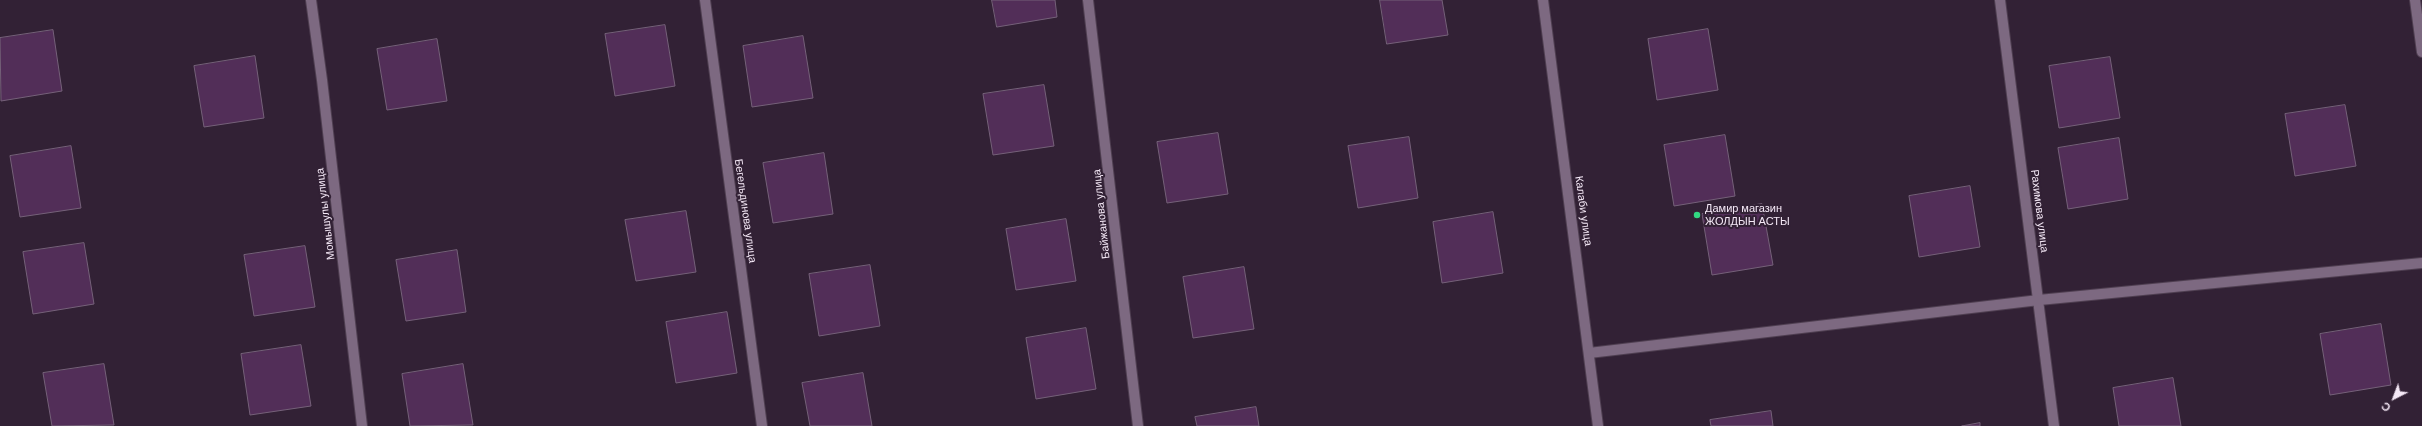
<!DOCTYPE html>
<meta charset="utf-8">
<style>
body{margin:0}
#map{position:relative;width:2422px;height:426px;overflow:hidden;background:#322135;font-family:"DM Sans",sans-serif}
canvas{display:block}
.north{position:absolute;left:2374px;top:378px;width:40px;height:40px;-webkit-text-stroke:3px #322135;paint-order:stroke;rotate:222deg;font-size:11px;font-weight:700;line-height:16px;text-align:center;color:#f5e9f7}
.north::after{content:'';display:block;margin:auto;width:14px;height:18px;background:#f5e9f7;clip-path:polygon(50% 0,100% 100%,50% 72%,0 100%)}
</style>
<div id="map">
<canvas width="2422" height="426"></canvas>
<div class="north">С</div>
</div>
<script>
const g = document.querySelector('canvas').getContext('2d');
g.lineJoin = 'round';
function fillPath(path, color) { g.fillStyle = color; g.fill(path, 'evenodd'); }
function strokePath(path, color, width, dash) { g.strokeStyle = color; g.lineWidth = width; g.lineCap = dash ? 'butt' : 'round'; g.setLineDash(dash || []); g.stroke(path); }
function label(font, color, halo, rows, align = 'center') {
  g.font = font + ' "DM Sans",sans-serif'; g.lineWidth = 4; g.setLineDash([]); g.textBaseline = 'middle'; g.strokeStyle = halo; g.fillStyle = color; for (const [text, x, y, turn = 0] of rows) {
    g.save(); g.translate(x, y); g.rotate((+turn || 0) * Math.PI / 180); g.textAlign = isNaN(turn) ? turn : align; if (halo) g.strokeText(text, 0, 0); g.fillText(text, 0, 0); g.restore();
  }
}
const building = new Path2D(`
 M992,0H1055L1057,17L997,27Z
 M1380,0H1442L1448,35L1387,44Z
 M665,25L675,86L615,96L605,34Z
 M1708,29L1718,90L1657,100L1648,39Z
 M53,30L62,91L1,101L0,38Z
 M803,36L813,98L752,107L743,46Z
 M437,39L447,101L387,110L377,49Z
 M255,56L264,118L204,127L194,66Z
 M2110,57L2120,118L2059,128L2049,66Z
 M1044,85L1054,146L993,155L983,94Z
 M2345,105L2356,166L2295,176L2285,114Z
 M1218,133L1228,194L1167,203L1157,142Z
 M1725,135L1735,196L1674,206L1664,145Z
 M1409,137L1418,198L1358,208L1348,146Z
 M2119,138L2128,199L2068,209L2058,148Z
 M71,146L81,208L20,217L10,156Z
 M824,153L833,214L773,223L763,163Z
 M1970,186L1980,247L1919,257L1909,196Z
 M1762,204L1773,265L1712,275L1702,214Z
 M686,211L696,272L636,281L625,220Z
 M1493,212L1503,273L1442,283L1433,222Z
 M1066,219L1076,281L1016,290L1006,229Z
 M84,243L94,304L33,314L23,252Z
 M305,246L315,307L254,316L244,255Z
 M457,250L466,312L406,321L396,260Z
 M870,265L880,326L819,336L809,274Z
 M1244,267L1254,329L1193,338L1183,277Z
 M727,312L737,373L676,383L666,322Z
 M2381,324L2391,385L2330,395L2320,334Z
 M1086,328L1096,389L1036,399L1026,338Z
 M301,345L311,406L250,415L241,354Z
 M104,364L114,425L52,426L43,373Z
 M463,364L473,425L410,426L402,374Z
 M863,373L872,426H810L802,383Z
 M2173,378L2181,426H2119L2113,388Z
 M1256,407L1259,426H1197L1195,417Z
 M1771,411L1773,426H1711L1710,420Z
 M1980,423V426H1962Z`);
fillPath(building, '#522e58');
strokePath(building, '#756179', 1);
const minor = new Path2D(`
 M311,0L322,80L362,426
 M705,0L762,426
 M1088,0L1138,426
 M1543,0L1598,426
 M2000,0L2054,426
 M2415,0L2422,52
 M1589,353L2039,300L2422,263`);
strokePath(minor, '#4f3f51', 12);
strokePath(minor, '#7d6981', 10);
for (const [x, y, r, color] of [
 [1697,215,4,"#32d882"]
]) { const dot = new Path2D(); dot.arc(x, y, r, 0, 2 * Math.PI); g.fillStyle = color; g.fill(dot); strokePath(dot, '#322135', 1.5); }
label('11px', '#f5e9f7', '#322135', [
 ["Дамир магазин",1705,209],
 ["ЖОЛДЫН АСТЫ",1705,222]
], 'left');
label('11px', '#f5e9f7', '#322135', [
 ["Бегельдинова улица",745,211,82],
 ["Калаби улица",1583,211,82],
 ["Рахимова улица",2039,211,83],
 ["Момышулы улица",326,214,-97],
 ["Байжанова улица",1102,214,-96]
]);
</script>
